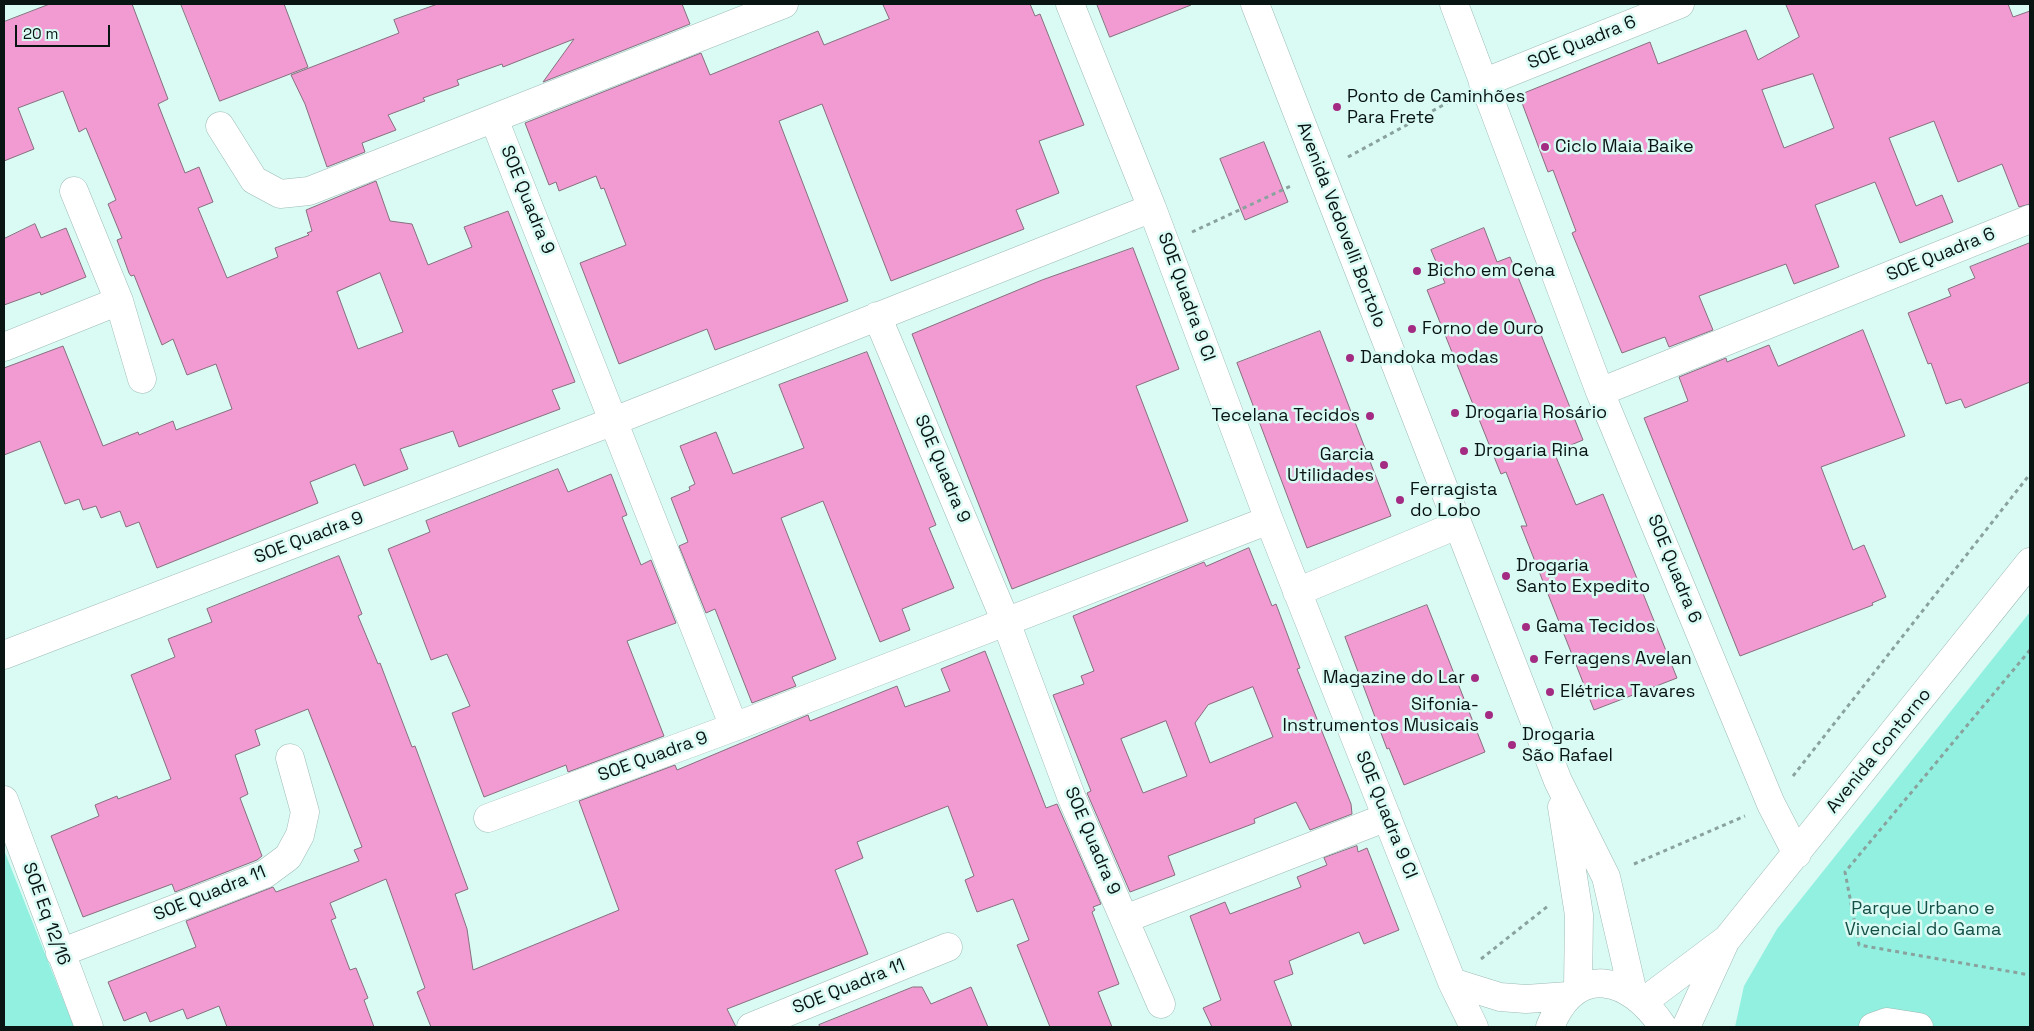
<!DOCTYPE html>
<meta charset="utf-8">
<style>
body{margin:0}
#map{position:relative;width:2034px;height:1031px;overflow:hidden;background:#dafaf4;font-family:"Space Grotesk",sans-serif}
canvas{display:block}
.frame{position:absolute;inset:0;border:5px solid #091513;pointer-events:none}
.scale{position:absolute;left:15px;top:25px;width:95px;height:22px;box-sizing:border-box;border:2px solid #091513;border-top:0;padding-left:6px;font-size:15px;line-height:18px;white-space:nowrap;color:#091513;-webkit-text-stroke:4px #dafaf4;paint-order:stroke}
</style>
<div id="map">
<canvas width="2034" height="1031"></canvas>
<div class="frame"></div>
<div class="scale">20 m</div>
</div>
<script>
const g = document.querySelector('canvas').getContext('2d');
g.lineJoin = 'round';
function fillPath(path, color) { g.fillStyle = color; g.fill(path, 'evenodd'); }
function strokePath(path, color, width, dash) { g.strokeStyle = color; g.lineWidth = width; g.lineCap = dash ? 'butt' : 'round'; g.setLineDash(dash || []); g.stroke(path); }
function label(font, color, halo, rows, align = 'center') {
  g.font = font + ' "Space Grotesk",sans-serif'; g.lineWidth = 5; g.setLineDash([]); g.textBaseline = 'middle'; g.strokeStyle = halo; g.fillStyle = color; for (const [text, x, y, turn = 0] of rows) {
    g.save(); g.translate(x, y); g.rotate((+turn || 0) * Math.PI / 180); g.textAlign = isNaN(turn) ? turn : align; if (halo) g.strokeText(text, 0, 0); g.fillText(text, 0, 0); g.restore();
  }
}
fillPath(new Path2D(`
 M2030,612V1027H1735L1744,986L1777,929Z
 M4,850L74,1027H4Z`), '#91f0e0');
const building = new Path2D(`
 M50,4H132L168,99L158,104L185,173L199,167L213,202L198,208L227,278L278,257L275,248L309,235L307,233L312,231L306,210L376,181L390,221L412,224L428,265L472,247L464,227L508,211L575,382L552,390L560,409L459,447L453,431L400,449L408,469L364,486L355,464L310,482L318,503L157,568L139,522L126,527L120,511L101,518L96,506L83,510L79,499L65,504L40,441L4,455V368L63,346L103,446L138,432L139,435L173,421L176,430L232,409L216,364L187,375L173,339L162,345L134,275L131,276L129,273L117,240L122,238L108,204L116,200L86,128L79,132L63,91L18,108L34,149L4,161V22ZM380,273L403,332L358,349L337,292Z
 M181,4H284L308,67L220,101Z
 M438,4H682L690,24L543,82L574,39L503,67L502,64L457,80L459,85L423,98L425,101L388,115L396,130L362,143L365,152L327,167L305,104L291,75L399,33L394,20Z
 M883,4H1030L1035,16L1040,14L1084,125L1039,141L1059,193L1016,210L1024,229L891,281L822,104L779,121L848,301L715,350L707,329L619,364L580,263L626,245L604,188L601,189L596,176L559,191L556,182L549,185L525,123L701,53L710,75L818,31L824,45L889,19Z
 M1097,4H1190L1191,5L1110,37Z
 M1786,4H2008L2013,17L2030,11V204L2019,207L2002,164L1958,182L1934,121L1889,138L1916,206L1942,195L1953,222L1900,243L1875,182L1815,205L1839,267L1794,284L1786,264L1699,296L1713,330L1669,347L1665,337L1662,338L1622,353L1572,233L1576,231L1553,170L1548,172L1519,95L1650,42L1658,64L1746,30L1758,60L1799,37ZM1813,74L1834,128L1784,148L1762,90Z
 M1264,142L1288,202L1245,220L1220,159Z
 M35,224L41,238L66,228L86,277L41,295L40,292L4,305V239Z
 M1484,228L1497,262L1510,257L1583,440L1554,452L1576,505L1603,494L1677,678L1594,710L1521,526H1527L1506,472L1501,474L1427,290L1445,283L1431,250Z
 M2030,243V382L1965,408L1961,399L1946,404L1931,363L1928,364L1908,313L1951,296L1948,289L1975,278L1970,267Z
 M1133,248L1179,369L1136,386L1188,521L1012,589L912,334L1042,280Z
 M1863,330L1905,436L1821,467L1853,550L1864,545L1886,597L1872,603L1873,605L1740,656L1644,418L1688,401L1679,377L1726,358L1727,362L1769,345L1778,366Z
 M1320,331L1391,516L1307,548L1237,363Z
 M867,352L936,525L929,528L954,588L902,609L910,630L880,642L823,501L781,518L836,659L792,677L796,686L752,703L715,609L706,613L679,546L688,542L671,498L690,490L689,487L695,484L680,446L716,432L733,474L804,448L779,385Z
 M558,469L568,492L611,474L627,515L622,517L641,565L651,560L676,623L627,641L664,736L568,772L566,765L484,797L452,713L470,706L447,654L431,660L388,549L430,532L426,521Z
 M1249,548L1272,606L1276,604L1300,668L1297,669L1351,804L1352,814L1310,830L1296,802L1254,819L1255,823L1168,856L1175,875L1130,892L1087,793L1091,791L1053,695L1084,684L1081,676L1094,671L1073,616L1204,562L1206,566ZM1253,687L1273,737L1210,763L1195,723L1208,705ZM1166,721L1187,776L1143,793L1121,739Z
 M339,556L362,614L358,616L378,664L380,663L412,747L415,746L468,889L455,894L467,929L473,970L619,910L579,801L675,765L677,770L808,715L810,721L897,686L905,707L950,691L941,669L985,651L1046,808L1057,804L1101,904L1093,907L1095,910L1092,912L1119,984L1098,992L1112,1027H1050L1017,945L1029,940L1013,899L977,912L965,880L974,876L948,806L857,842L863,858L835,870L868,954L727,1009L736,1027H431L417,992L425,988L386,879L330,903L336,918L331,920L350,970L356,968L368,998L364,1000L374,1027H227L219,1006L187,1019L183,1009L150,1022L146,1012L124,1021L108,982L196,947L186,921L273,887L276,892L359,861L354,850L362,847L308,709L255,730L260,745L235,755L248,794L240,798L262,856L257,860L175,892L172,884L83,917L51,836L99,816L95,805L117,796L118,799L171,779L131,675L175,657L168,639L212,622L207,609Z
 M1427,605L1485,752L1404,785L1389,748L1387,749L1345,637Z
 M1357,846L1358,852L1367,848L1399,930L1364,944L1359,932L1289,961L1293,974L1274,981L1292,1027H1212L1203,1008L1221,1000L1190,916L1225,902L1230,914L1301,887L1297,877L1327,865L1324,858Z
 M913,987H922L931,1004L971,987L988,1027H820L819,1025Z`);
fillPath(building, '#f29bd3');
strokePath(building, '#866f7d', 1);
const minor = new Path2D(`
 M1070,4L1152,208L1269,520L1452,982L1474,1027
 M1255,4L1558,781L1606,877L1633,993
 M1454,4L1600,392L1771,804L1797,854
 M1483,83L1680,4
 M494,119L734,727
 M220,126L254,180L280,194L309,191L784,4
 M74,191L119,301L142,379
 M877,316L1006,622L1071,796L1161,1004
 M4,347L119,301
 M1600,392L2030,219
 M1297,592L1457,525
 M4,655L614,421L1152,208
 M4,800L89,1027
 M1562,807L1579,915L1578,988
 M488,818L734,727L1269,520
 M1125,919L1387,817
 M60,953L265,874L288,857L300,835L305,812L290,758
 M1452,982L1500,997L1526,999L1568,996
 M1643,1002L1727,939L2030,562
 M751,1027L948,947
 M1550,1027C1576,962 1630,976 1663,1027
 M1686,1027L1725,942
 M1873,1027L1887,1022L1919,1027`);
strokePath(minor, '#9dbbb5', 29);
strokePath(new Path2D(`
 M1348,157L1458,97
 M1192,232L1293,185
 M2030,650L1845,872L1859,945L2030,975
 M1793,776L2030,474
 M1634,864L1745,816
 M1481,959L1548,906`), '#8aa29d', 3, [4, 4]);
strokePath(minor, '#fff', 28);
for (const [x, y, r, color] of [
 [1337,107,5,"#a32b82"],
 [1545,147,5,"#a32b82"],
 [1417,271,5,"#a32b82"],
 [1412,329,5,"#a32b82"],
 [1350,358,5,"#a32b82"],
 [1455,413,5,"#a32b82"],
 [1370,416,5,"#a32b82"],
 [1464,451,5,"#a32b82"],
 [1384,465,5,"#a32b82"],
 [1400,500,5,"#a32b82"],
 [1506,576,5,"#a32b82"],
 [1526,627,5,"#a32b82"],
 [1534,659,5,"#a32b82"],
 [1475,678,5,"#a32b82"],
 [1550,692,5,"#a32b82"],
 [1489,715,5,"#a32b82"],
 [1512,745,5,"#a32b82"]
]) { const dot = new Path2D(); dot.arc(x, y, r, 0, 2 * Math.PI); g.fillStyle = color; g.fill(dot); strokePath(dot, '#dafaf4', 2); }
label('18px', '#091513', '#dafaf4', [
 ["SOE Quadra 6",1582,43,-22],
 ["SOE Quadra 9",527,200,68],
 ["Avenida Vedovelli Bortolo",1341,225,69],
 ["SOE Quadra 6",1941,255,-22],
 ["SOE Quadra 9 CI",1186,297,70],
 ["SOE Quadra 9",942,469,67],
 ["SOE Quadra 9",309,538,-21],
 ["SOE Quadra 6",1674,569,68],
 ["Avenida Contorno",1879,751,-51],
 ["SOE Quadra 9",653,757,-20],
 ["SOE Quadra 9 CI",1386,815,68],
 ["SOE Quadra 9",1092,841,67],
 ["SOE Quadra 11",210,894,-22],
 ["SOE Eq 12/16",46,914,70],
 ["SOE Quadra 11",849,987,-22]
]);
label('18px', '#091513', '#dafaf4', [
 ["Ponto de Caminhões",1347,97],
 ["Para Frete",1347,118],
 ["Ciclo Maia Baike",1555,147],
 ["Bicho em Cena",1427,271],
 ["Forno de Ouro",1422,329],
 ["Dandoka modas",1360,358],
 ["Drogaria Rosário",1465,413],
 ["Tecelana Tecidos",1360,416,"right"],
 ["Drogaria Rina",1474,451],
 ["Garcia",1374,455,"right"],
 ["Utilidades",1374,476,"right"],
 ["Ferragista",1410,490],
 ["do Lobo",1410,511],
 ["Drogaria",1516,566],
 ["Santo Expedito",1516,587],
 ["Gama Tecidos",1536,627],
 ["Ferragens Avelan",1544,659],
 ["Magazine do Lar",1465,678,"right"],
 ["Elétrica Tavares",1560,692],
 ["Sifonia-",1479,705,"right"],
 ["Instrumentos Musicais",1479,726,"right"],
 ["Drogaria",1522,735],
 ["São Rafael",1522,756]
], 'left');
label('18px', '#145048', '#dafaf4', [
 ["Parque Urbano e",1923,909],
 ["Vivencial do Gama",1923,930]
]);
</script>
